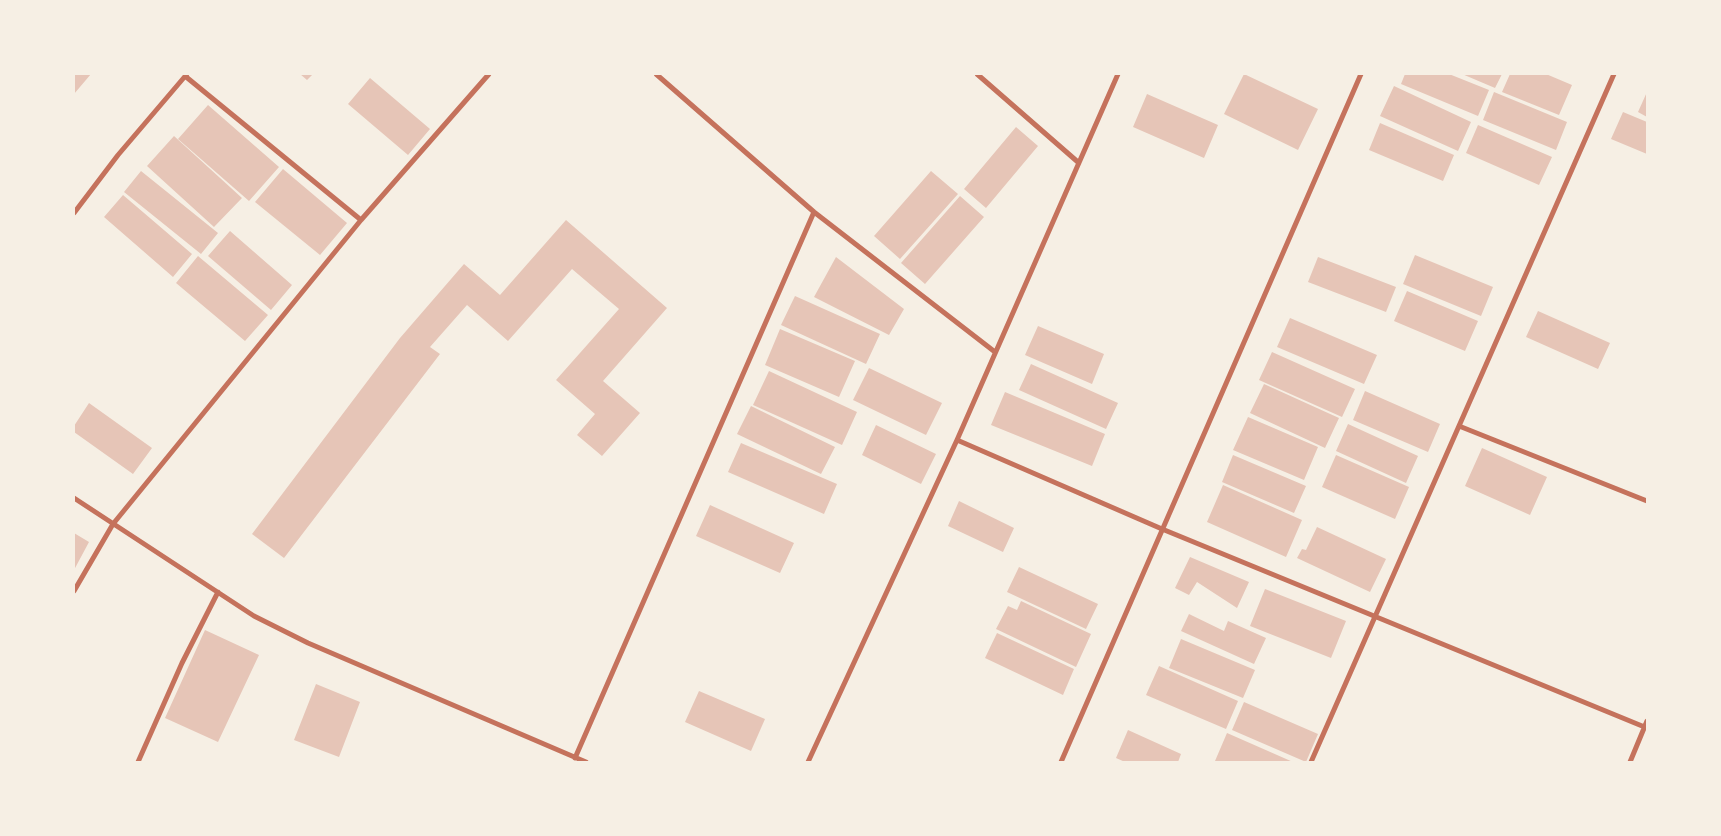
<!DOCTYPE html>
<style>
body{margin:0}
#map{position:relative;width:1721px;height:836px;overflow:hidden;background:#f6efe4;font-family:"Open Sans",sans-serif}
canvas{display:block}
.frame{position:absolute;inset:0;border:75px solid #f6efe4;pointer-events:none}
</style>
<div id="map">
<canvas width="1721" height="836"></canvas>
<div class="frame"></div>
</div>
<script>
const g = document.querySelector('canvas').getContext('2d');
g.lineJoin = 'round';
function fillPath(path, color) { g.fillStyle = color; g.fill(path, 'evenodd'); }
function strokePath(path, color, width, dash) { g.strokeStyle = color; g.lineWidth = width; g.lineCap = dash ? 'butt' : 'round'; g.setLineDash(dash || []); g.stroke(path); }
fillPath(new Path2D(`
 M74,74H91L74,94Z
 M300,74H313L307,80Z
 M1244,74L1318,109L1298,150L1224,114Z
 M1405,74H1449L1489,90L1478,116L1401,84Z
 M1462,74H1502L1495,88Z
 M1510,74H1546L1572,85L1559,115L1502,92Z
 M370,78L430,129L408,155L348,104Z
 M1394,86L1471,122L1458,151L1380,116Z
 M1494,92L1567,122L1556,150L1483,120Z
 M1647,92V117L1638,112Z
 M1147,94L1218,125L1204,158L1133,127Z
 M208,105L279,167L249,201L178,139Z
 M1623,112L1647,122V154L1611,139Z
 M1380,123L1454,155L1443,181L1369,150Z
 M1478,125L1552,157L1539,185L1466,153Z
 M1016,127L1038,146L986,208L964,189Z
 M174,136L242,198L214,227L147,166Z
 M283,169L347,223L320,255L255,202Z
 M141,171L218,233L201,254L124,192Z
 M931,171L958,194L900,259L874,236Z
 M123,195L192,254L173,277L104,217Z
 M960,196L984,217L925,284L901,263Z
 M566,220L667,308L603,381L640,413L602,456L577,435L595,414L556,380L619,309L572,269L508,341L467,305L430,347L440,354L284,558L252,534L400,338L464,264L500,295Z
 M230,231L292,285L271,310L208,256Z
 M1415,255L1493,287L1481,316L1403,284Z
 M198,256L268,315L245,341L176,283Z
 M836,257L904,309L889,335L814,297Z
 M1318,257L1396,287L1386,312L1308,282Z
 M1407,291L1478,321L1465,351L1394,321Z
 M795,296L880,334L866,364L781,325Z
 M1538,311L1610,343L1598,369L1526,337Z
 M1290,318L1377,355L1364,384L1277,347Z
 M1038,326L1104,354L1092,384L1025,355Z
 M780,329L855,361L839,397L765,365Z
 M1272,352L1355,389L1342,417L1259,380Z
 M1031,364L1118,403L1106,429L1019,390Z
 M869,368L942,403L926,435L853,400Z
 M769,371L857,412L842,445L753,405Z
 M1264,384L1339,418L1325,448L1250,413Z
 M1365,391L1440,424L1428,452L1353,420Z
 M1005,392L1105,434L1092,466L991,425Z
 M89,403L152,448L133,474L74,432V426Z
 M751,406L835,447L821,474L737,434Z
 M1248,417L1318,447L1304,480L1233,450Z
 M1348,424L1418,456L1406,483L1336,451Z
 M876,425L936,454L921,484L862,455Z
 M741,443L837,484L824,514L728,472Z
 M1482,448L1547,477L1530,515L1465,486Z
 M1233,455L1306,486L1294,513L1222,482Z
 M1336,455L1409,487L1395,519L1322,487Z
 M1223,485L1302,520L1286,557L1207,522Z
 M959,501L1014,528L1003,552L948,526Z
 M710,505L794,543L780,573L696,536Z
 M1317,527L1386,559L1370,592L1297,558L1302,549L1306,550Z
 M74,533L89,542L74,570Z
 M1190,557L1249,582L1237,608L1197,582L1189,595L1175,588Z
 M1019,567L1098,604L1086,629L1007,592Z
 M1265,589L1346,621L1331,658L1250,626Z
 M1021,601L1091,634L1076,667L996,629L1008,606L1017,610Z
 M1189,614L1224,631L1228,621L1266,638L1254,664L1181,631Z
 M205,630L259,655L218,742L165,718Z
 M997,633L1074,669L1063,695L985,658Z
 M1181,639L1255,670L1243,698L1169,668Z
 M1159,666L1238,701L1226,729L1146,695Z
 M316,684L360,702L339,757L294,740Z
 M699,691L765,719L751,751L685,722Z
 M1244,702L1318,734L1306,762L1232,730Z
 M1128,730L1181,754L1178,762H1125L1116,758Z
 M1227,733L1293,762H1218L1215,761Z`), '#e6c5b7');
strokePath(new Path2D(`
 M656,74L814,212L995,352
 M977,74L1079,163
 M185,76L361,220
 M74,213L118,155L187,74
 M1459,426L1647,501
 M957,440L1162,529L1647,728
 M74,498L254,616L308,643L586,762
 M74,591L113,524L361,220L489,74
 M575,758L814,212
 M138,762L182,663L218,592
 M808,762L957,440L1118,74
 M1061,762L1361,74
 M1311,762L1614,74
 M1630,762L1647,721`), '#c5725c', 5);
</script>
